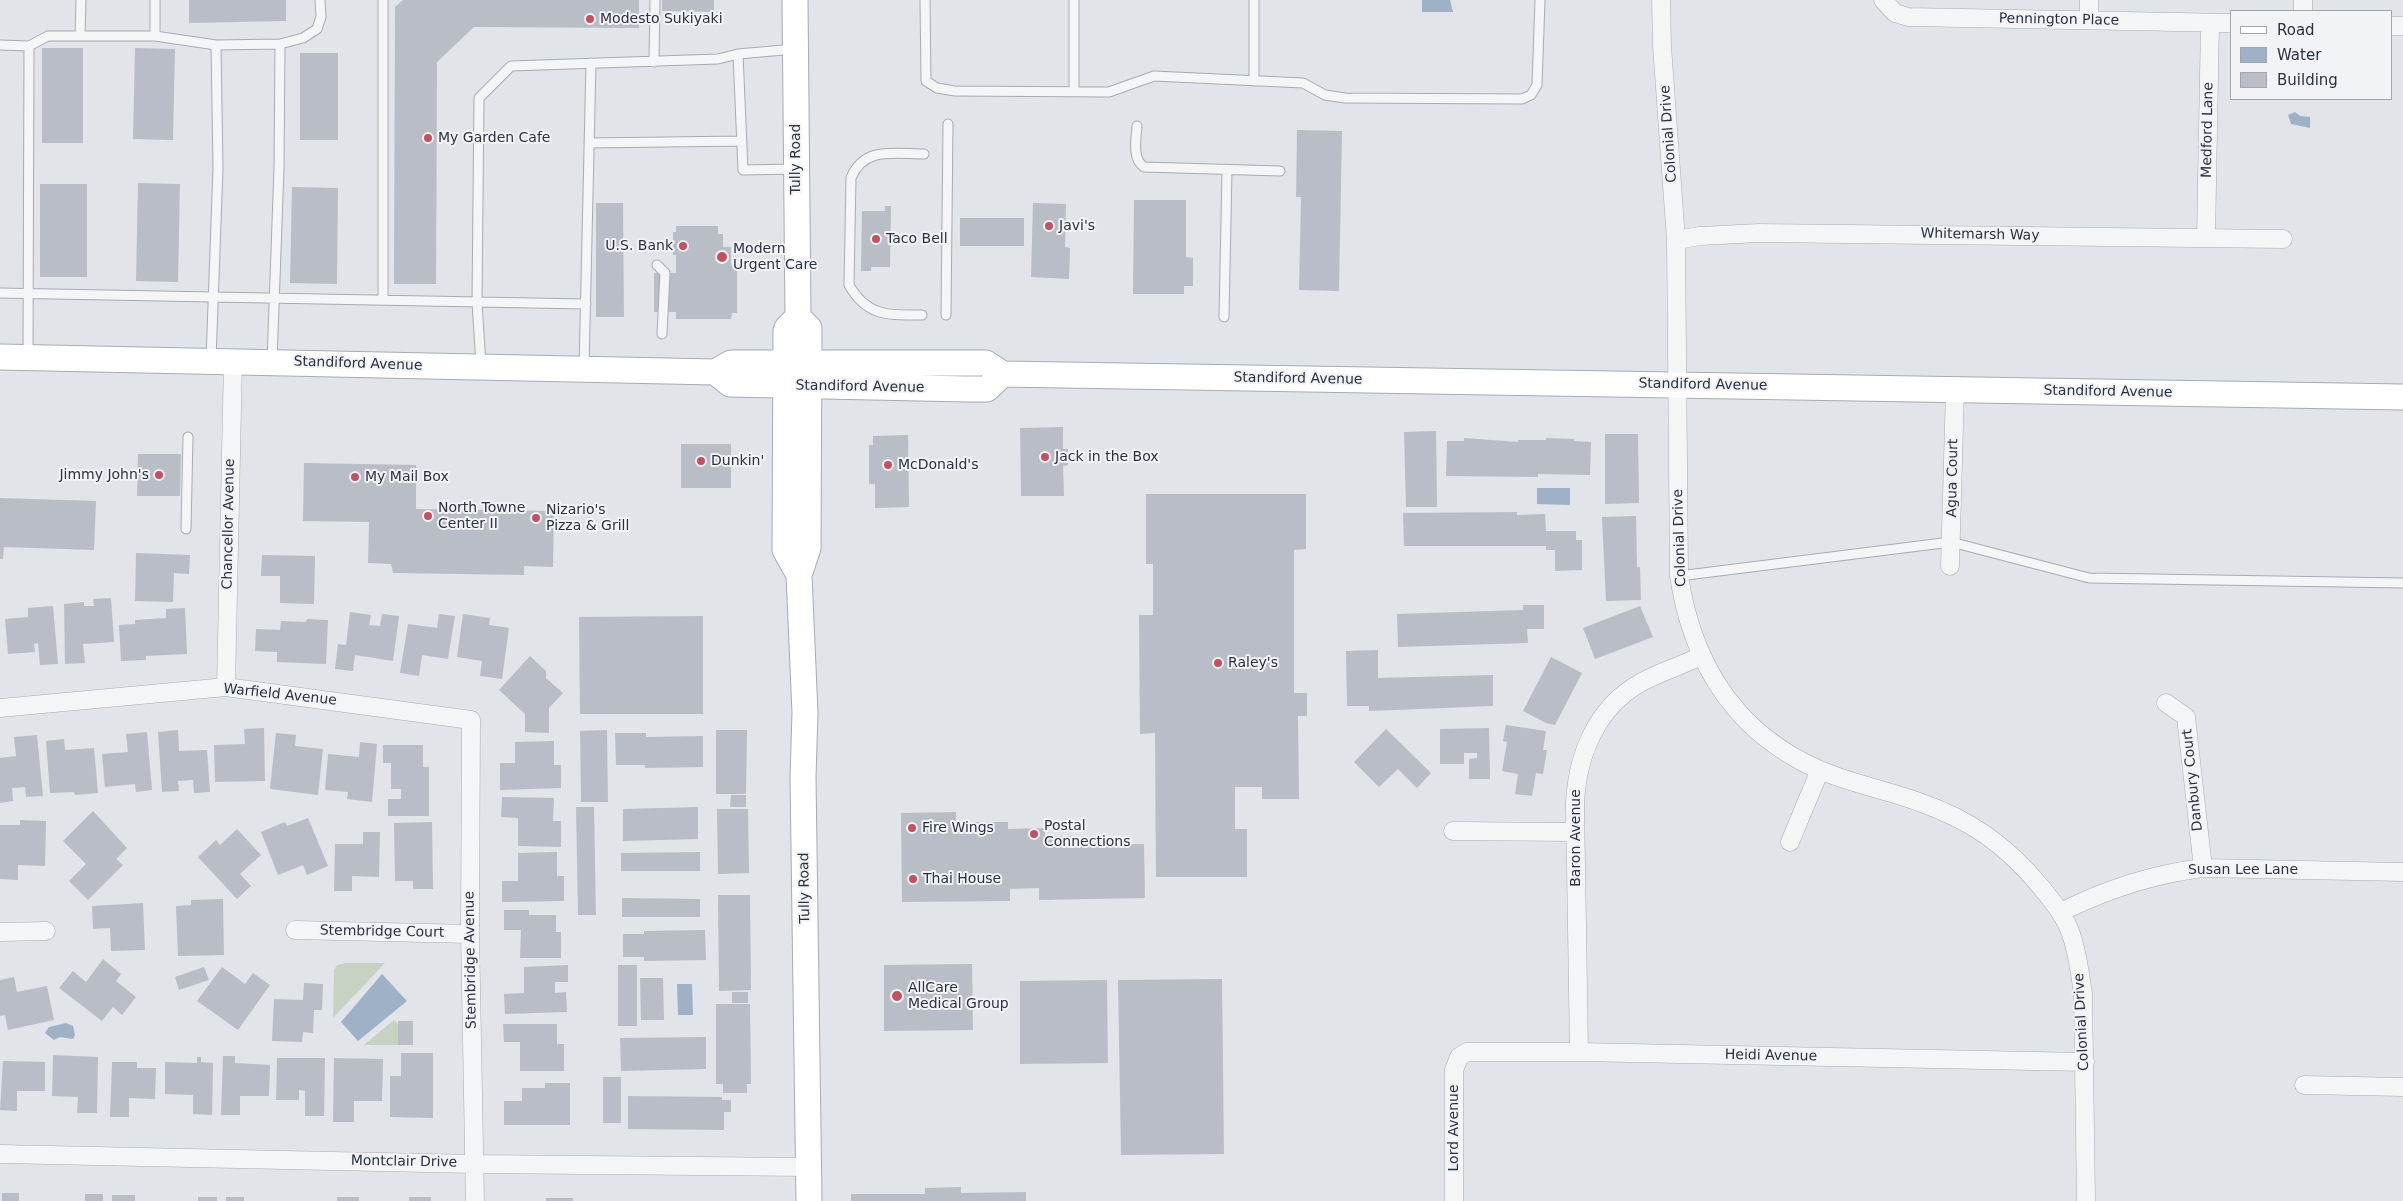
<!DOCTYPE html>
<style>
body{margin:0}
#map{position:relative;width:2403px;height:1201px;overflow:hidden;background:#e1e4e9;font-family:"DejaVu Sans",sans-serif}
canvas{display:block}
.legend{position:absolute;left:2230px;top:10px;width:162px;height:90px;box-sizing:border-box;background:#f1f3f6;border:1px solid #a2a6ad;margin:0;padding:6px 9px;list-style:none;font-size:15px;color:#2b323f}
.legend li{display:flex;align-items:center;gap:10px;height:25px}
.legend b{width:25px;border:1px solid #a2a6ad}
</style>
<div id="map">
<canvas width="2403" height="1201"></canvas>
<ul class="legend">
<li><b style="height:6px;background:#fff"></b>Road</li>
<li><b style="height:14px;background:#9fb1c6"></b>Water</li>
<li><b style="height:14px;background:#b9bdc5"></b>Building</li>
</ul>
</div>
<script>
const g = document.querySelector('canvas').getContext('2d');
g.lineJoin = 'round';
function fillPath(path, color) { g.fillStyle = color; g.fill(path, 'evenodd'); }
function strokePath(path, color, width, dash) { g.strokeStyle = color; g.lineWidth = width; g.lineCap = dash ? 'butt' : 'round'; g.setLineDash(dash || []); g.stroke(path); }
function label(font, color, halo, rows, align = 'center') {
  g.font = font + ' "DejaVu Sans",sans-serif'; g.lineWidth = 4; g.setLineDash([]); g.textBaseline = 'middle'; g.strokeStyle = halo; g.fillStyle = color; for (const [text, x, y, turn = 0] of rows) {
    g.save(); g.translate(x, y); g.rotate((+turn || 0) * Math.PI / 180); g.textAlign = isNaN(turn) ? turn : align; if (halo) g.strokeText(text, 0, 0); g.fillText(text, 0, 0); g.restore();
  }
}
fillPath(new Path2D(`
 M346,963H385L333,1018L334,970L337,965Z
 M394,1020L398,1024V1045H364Z`), '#c7d2c3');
fillPath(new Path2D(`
 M1422,0H1450L1453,12H1422Z
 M2295,112L2300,116L2310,117V128L2291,124L2288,115Z
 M1537,488H1570V505L1537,504Z
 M382,974L407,1001L358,1041L341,1022Z
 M677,984H692L693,1015H678Z
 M66,1023L73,1026L75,1035L73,1039L60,1037L54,1040L45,1033L49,1027Z`), '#9fb1c6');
fillPath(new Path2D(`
 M189,0H286V21L189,23Z
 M403,0H639V28L474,27L437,62L436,284H394L395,7Z
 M662,0H714V12L662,11Z
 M42,48H83V143H42Z
 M135,48L175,49L173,140L133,139Z
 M300,53H338V140H300Z
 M1297,130L1342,131L1339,291L1299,290L1301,197H1296Z
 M138,183L180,184L178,282L136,281Z
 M40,184H87V277H40Z
 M292,187L338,188L337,284L290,283Z
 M1134,200H1186V257L1193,258V286H1184V294H1133Z
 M596,203H623L624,317H596Z
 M1033,203L1066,204L1065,247L1070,248L1069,279L1031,277Z
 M885,206H891L890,267H871V271H861L862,211H885Z
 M960,218H1024V246H960Z
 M676,226H718V234H723V247H731V265H737V313H732L731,319H676V312H654V273H676V255H673V232H676Z
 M1063,427V449H1068V465L1063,466L1064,496H1021L1020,428Z
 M1436,431L1437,507H1406L1404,432Z
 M1605,434H1638L1639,503L1605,504Z
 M908,435L909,507L875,508V484H869V445H873V436Z
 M1464,438L1518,442V440H1546V438L1574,439V441L1591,442L1590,475L1538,474V477L1446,476L1447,441H1464Z
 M681,444H731V488H681Z
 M138,454H181L180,496H137Z
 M304,463L416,465V509L554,511L553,567L524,566V575L393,573L391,564L368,563L369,522L303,521Z
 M1146,494H1306V549L1294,550V693H1307V716H1298L1299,799H1262V787H1235V829H1247V877H1156L1155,733L1140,734L1139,615H1153V564H1146Z
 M0,498L96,501L94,550L4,547L3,559H0Z
 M1517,512V515L1545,514L1546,531H1576V540H1582V570L1555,571V550H1546V546H1404L1403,513Z
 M1636,516L1637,567H1640L1641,600L1606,601L1602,517Z
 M136,553L190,555L189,574L174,573L173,602L135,601Z
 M262,555L315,556L314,604L280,603V576H261Z
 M111,598L114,642L83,644L85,663L65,664L64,604L84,602V606H94L93,599Z
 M1523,605H1544V629H1527L1528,643L1398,647L1397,614L1523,610Z
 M53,606L58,664L40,665L38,643L34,644L35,652L8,654L5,619L28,617V608Z
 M1640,606L1653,637L1595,659L1583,628Z
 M185,608L187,654L146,656V660L121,661L119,625L135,624V620L166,618V609Z
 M350,612L371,615L369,625L380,626L382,614L399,616L393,661L355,655L353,671L335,669L338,644L346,645Z
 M439,614L455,616L448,659L422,655L419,676L400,673L408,624L437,628Z
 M463,614L490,618L489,625L509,628L502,679L480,676L482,661L457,657Z
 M703,616V714H580L579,617Z
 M307,619L328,620L326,664L277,662V652L255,651L256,629L280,630L281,621L306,622Z
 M1378,650V678L1493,675V706L1369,711V706H1347L1346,651Z
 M530,656L546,671V678L563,693L549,708V733L525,732V714L499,690Z
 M1551,657L1582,673L1555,725L1546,723L1523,711Z
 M1506,725L1546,731L1543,750H1547L1543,774L1536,773L1532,796L1515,794L1518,774L1502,771L1507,742L1503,741Z
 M264,728L265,781L215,782L214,745L245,744L244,729Z
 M1489,728L1490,779H1469V759L1477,758V753H1464V764H1440V729Z
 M1386,729L1431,773L1417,788L1398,769L1379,787L1354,762Z
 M178,730L179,751L207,750L210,792L194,793L193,780L178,781L179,791L162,792L158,732Z
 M607,730L608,802H581L580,731Z
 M716,730H747L746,794H716Z
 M147,732L152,790L136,792L135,784L105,787L102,754L128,752L126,734Z
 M276,733L296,735L295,746L323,749L318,795L270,789Z
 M615,733H646V737L703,736V767L645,768V765H616Z
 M37,735L43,796L26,797L25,787L12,788L13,801L0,803V758L16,756L14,737Z
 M64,739L65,750L94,748L98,793L75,795L74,792L50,793L46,741Z
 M554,741V765H561V788L500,790V763H515V742Z
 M360,742L377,744L372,802L347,799L348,792L325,790L328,754L359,757Z
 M383,745H423V767H429V816H388V799H401V789H391V763H383Z
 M731,795H746V807H730Z
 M502,797L554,798L553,821H561V847L518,846V818L501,817Z
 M576,807H594L596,915H578Z
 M698,807V839L623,841V809Z
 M717,809H748L749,873L718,874Z
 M93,811L127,848L116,859L123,865L88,900L69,881L86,864L63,841Z
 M956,812V822H1008V829L1045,828V836H1077V845L1144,844L1145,898L1039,900V888L1010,889V901L902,902L901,813Z
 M308,818L328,866L307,875L303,865L278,875L261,832L285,822L287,826Z
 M20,820L46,821L45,866L18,865V880L0,879V825H20Z
 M432,822L433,889H413V881H395L394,823Z
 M237,829L261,855L240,874L251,886L237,899L198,857L216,840L220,845Z
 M363,832H380L379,877L352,876V891H334L335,844H363Z
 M557,852V876H564V901L502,902V881H518V853Z
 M700,852V871H621V853Z
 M718,895H750L751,990L719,991Z
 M622,898L700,899V917H622Z
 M223,899L224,955L178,956L176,906L191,905V900Z
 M143,903L145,950L111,951L110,928L93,929L92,906Z
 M504,910H529V915H556V932H561V958H520L521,930H504Z
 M705,930L706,960L644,961V957H623V934H644V931Z
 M103,959L121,974L116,981L136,997L122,1015L113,1007L102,1021L59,988L73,971L86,982Z
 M972,964L973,1030L884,1031V965Z
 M568,965V982H555V993L566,992L567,1012L505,1014L504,994L524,993V967Z
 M618,965H637V1026H618Z
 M204,967L209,980L179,990L175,977Z
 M222,967L245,984L253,973L270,985L238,1030L197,1001Z
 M14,977L17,992L47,986L54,1020L8,1030L5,1015L0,1016V980Z
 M640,978H663L664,1020H641Z
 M1222,979L1224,1154L1121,1155L1118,980Z
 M1107,980L1108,1063L1020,1064V981Z
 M304,983L323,984L322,1010H314L313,1033L303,1032L302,1042L272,1041L274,999L303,1000Z
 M732,992H748V1003H732Z
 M716,1004H750L751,1084H747V1093H723V1084H716Z
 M398,1021H413V1045H398Z
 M503,1024H557V1044H564V1071H520V1042H504Z
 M706,1037V1069L621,1071L620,1038Z
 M401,1053H433V1118L390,1117V1076H401Z
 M53,1055L98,1057L97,1113H77L78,1097L52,1096Z
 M223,1056H235V1063L270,1065L269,1096H240V1115H221Z
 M197,1057H201V1062L213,1063L212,1115L193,1114V1095L165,1094V1062L197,1063Z
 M277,1058H325L324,1116H305V1091L299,1090V1100H276Z
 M334,1058L383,1059L382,1101H354V1122H333Z
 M3,1061L45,1062V1091H17V1111L0,1110Z
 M112,1062H137V1068H156L155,1099L129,1098V1117H110Z
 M603,1077H621V1123H603Z
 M545,1083H570V1125H504V1101H522V1088H545Z
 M628,1096L722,1097V1100H731V1112H724V1130L628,1129Z
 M961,1187V1193L1026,1192V1201H851V1194H925V1188Z
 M2,1193H19V1201H2Z
 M85,1194H103V1201H85Z
 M112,1195H135V1201H112Z
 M198,1197H217V1201H198Z
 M226,1197H244V1201H226Z
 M337,1197H359V1201H337Z
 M409,1197H431V1201H409Z
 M546,1198H573V1201H546Z`), '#b9bdc5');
const lane = new Path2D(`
 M155,0V36
 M383,0V300
 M925,0L926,81L937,88L955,91L1109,92L1154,76L1303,83L1325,95L1345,98L1522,99L1531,95L1537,85L1540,0
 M1074,0V92
 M1254,0V81
 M80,36L81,0
 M0,45L29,46L48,36H155L216,45L280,44L303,38L317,29L321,17L320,0
 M738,54L743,170L796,169
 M654,62L655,0
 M1137,126C1136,139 1132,159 1144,167L1280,171
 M589,143L742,141
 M657,265L665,273L662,334
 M0,293L586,304
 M922,315C889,315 867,317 849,285L851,178C864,146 894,154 924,154
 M946,315L948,124
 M1224,317L1227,170
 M28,356L29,46
 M211,360L218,168L216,45
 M272,361L279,168L280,44
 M481,365L477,302L479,98L511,66L718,59L738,54L795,49
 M584,368L591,63
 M186,529L188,437
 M1679,576L1951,542L2089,578L2403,583`);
const street = new Path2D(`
 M1661,0L1662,46L1676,240L1679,576C1691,655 1728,722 1801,761C1838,781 1880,788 1919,802C1971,820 2006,845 2041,887C2053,902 2065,916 2071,934C2078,954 2080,974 2083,994L2086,1201
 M1883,0L1895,13L1908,17L2232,23
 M2089,0V20
 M2303,0V11
 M2392,26H2403
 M2206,237L2210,23
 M1676,240L1700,236L1759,233L2283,239
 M1950,566L1955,390
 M226,687L233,361
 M2166,703L2186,717L2203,868
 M0,708L226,687L471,720L470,934L475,1201
 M1453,831L1575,832
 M1790,842L1820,770
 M2061,912C2105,890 2153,874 2203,868L2403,872
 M295,930L470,934
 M0,932L46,931
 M1579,1052L1575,804C1577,756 1596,708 1640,683C1659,672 1681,666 1701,656
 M2304,1085L2403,1087
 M0,1154L474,1164L809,1167
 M1454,1201V1070L1459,1057L1467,1052H1579L2085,1062`);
const secondary = new Path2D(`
 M795,0L798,317L809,328L808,548L799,575L805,713L803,777L809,1201
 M798,317L787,328L786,331L785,550L799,575
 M0,357L715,372L731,363H986L1003,374L2403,397
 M715,372L730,384L967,389H987L1003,374`);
strokePath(lane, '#a7abb3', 11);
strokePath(street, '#a7abb3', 19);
strokePath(secondary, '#a7abb3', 27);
strokePath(lane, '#f4f5f7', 9);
strokePath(street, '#f4f5f7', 18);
strokePath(secondary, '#fff', 25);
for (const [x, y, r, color] of [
 [590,19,5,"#c35160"],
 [428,138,5,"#c35160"],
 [1049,226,5,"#c35160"],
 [876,239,5,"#c35160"],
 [683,246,5,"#c35160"],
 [722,257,6,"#c35160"],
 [1045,457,5,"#c35160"],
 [701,461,5,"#c35160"],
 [888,465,5,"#c35160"],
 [159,475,5,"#c35160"],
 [355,477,5,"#c35160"],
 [428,516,5,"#c35160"],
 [536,518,5,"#c35160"],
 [1218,663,5,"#c35160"],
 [912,828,5,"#c35160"],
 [1034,834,5,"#c35160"],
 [913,879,5,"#c35160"],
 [897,996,6,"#c35160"]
]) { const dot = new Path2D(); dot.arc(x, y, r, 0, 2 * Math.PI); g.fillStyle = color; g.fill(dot); strokePath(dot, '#f1f3f6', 2); }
label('14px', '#2b323f', '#f1f3f6', [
 ["Modesto Sukiyaki",600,19],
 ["My Garden Cafe",438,138],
 ["Javi's",1059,226],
 ["Taco Bell",886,239],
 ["U.S. Bank",673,246,"right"],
 ["Modern",733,249],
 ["Urgent Care",733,265],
 ["Jack in the Box",1055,457],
 ["Dunkin'",711,461],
 ["McDonald's",898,465],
 ["Jimmy John's",149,475,"right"],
 ["My Mail Box",365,477],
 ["North Towne",438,508],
 ["Center II",438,524],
 ["Nizario's",546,510],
 ["Pizza & Grill",546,526],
 ["Raley's",1228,663],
 ["Postal",1044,826],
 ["Connections",1044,842],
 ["Fire Wings",922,828],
 ["Thai House",923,879],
 ["AllCare",908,988],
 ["Medical Group",908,1004]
], 'left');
label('14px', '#2b323f', '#f1f3f6', [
 ["Pennington Place",2059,20,1],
 ["Medford Lane",2208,130,-89],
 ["Colonial Drive",1669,134,-94],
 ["Tully Road",796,159,-90],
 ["Whitemarsh Way",1980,235,1],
 ["Standiford Avenue",358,364,2],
 ["Standiford Avenue",1298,379,1],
 ["Standiford Avenue",1703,385,1],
 ["Standiford Avenue",860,387,1],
 ["Standiford Avenue",2108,392,1],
 ["Agua Court",1953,478,-89],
 ["Chancellor Avenue",229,524,-89],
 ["Colonial Drive",1680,538,-92],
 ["Warfield Avenue",280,695,6],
 ["Danbury Court",2193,780,-96],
 ["Baron Avenue",1576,838,-90],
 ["Susan Lee Lane",2243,870],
 ["Tully Road",805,888,-91],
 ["Stembridge Court",382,932,1],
 ["Stembridge Avenue",471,960,-91],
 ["Colonial Drive",2082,1022,-93],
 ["Heidi Avenue",1771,1056,1],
 ["Lord Avenue",1454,1128,-90],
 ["Montclair Drive",404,1162,1]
]);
</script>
